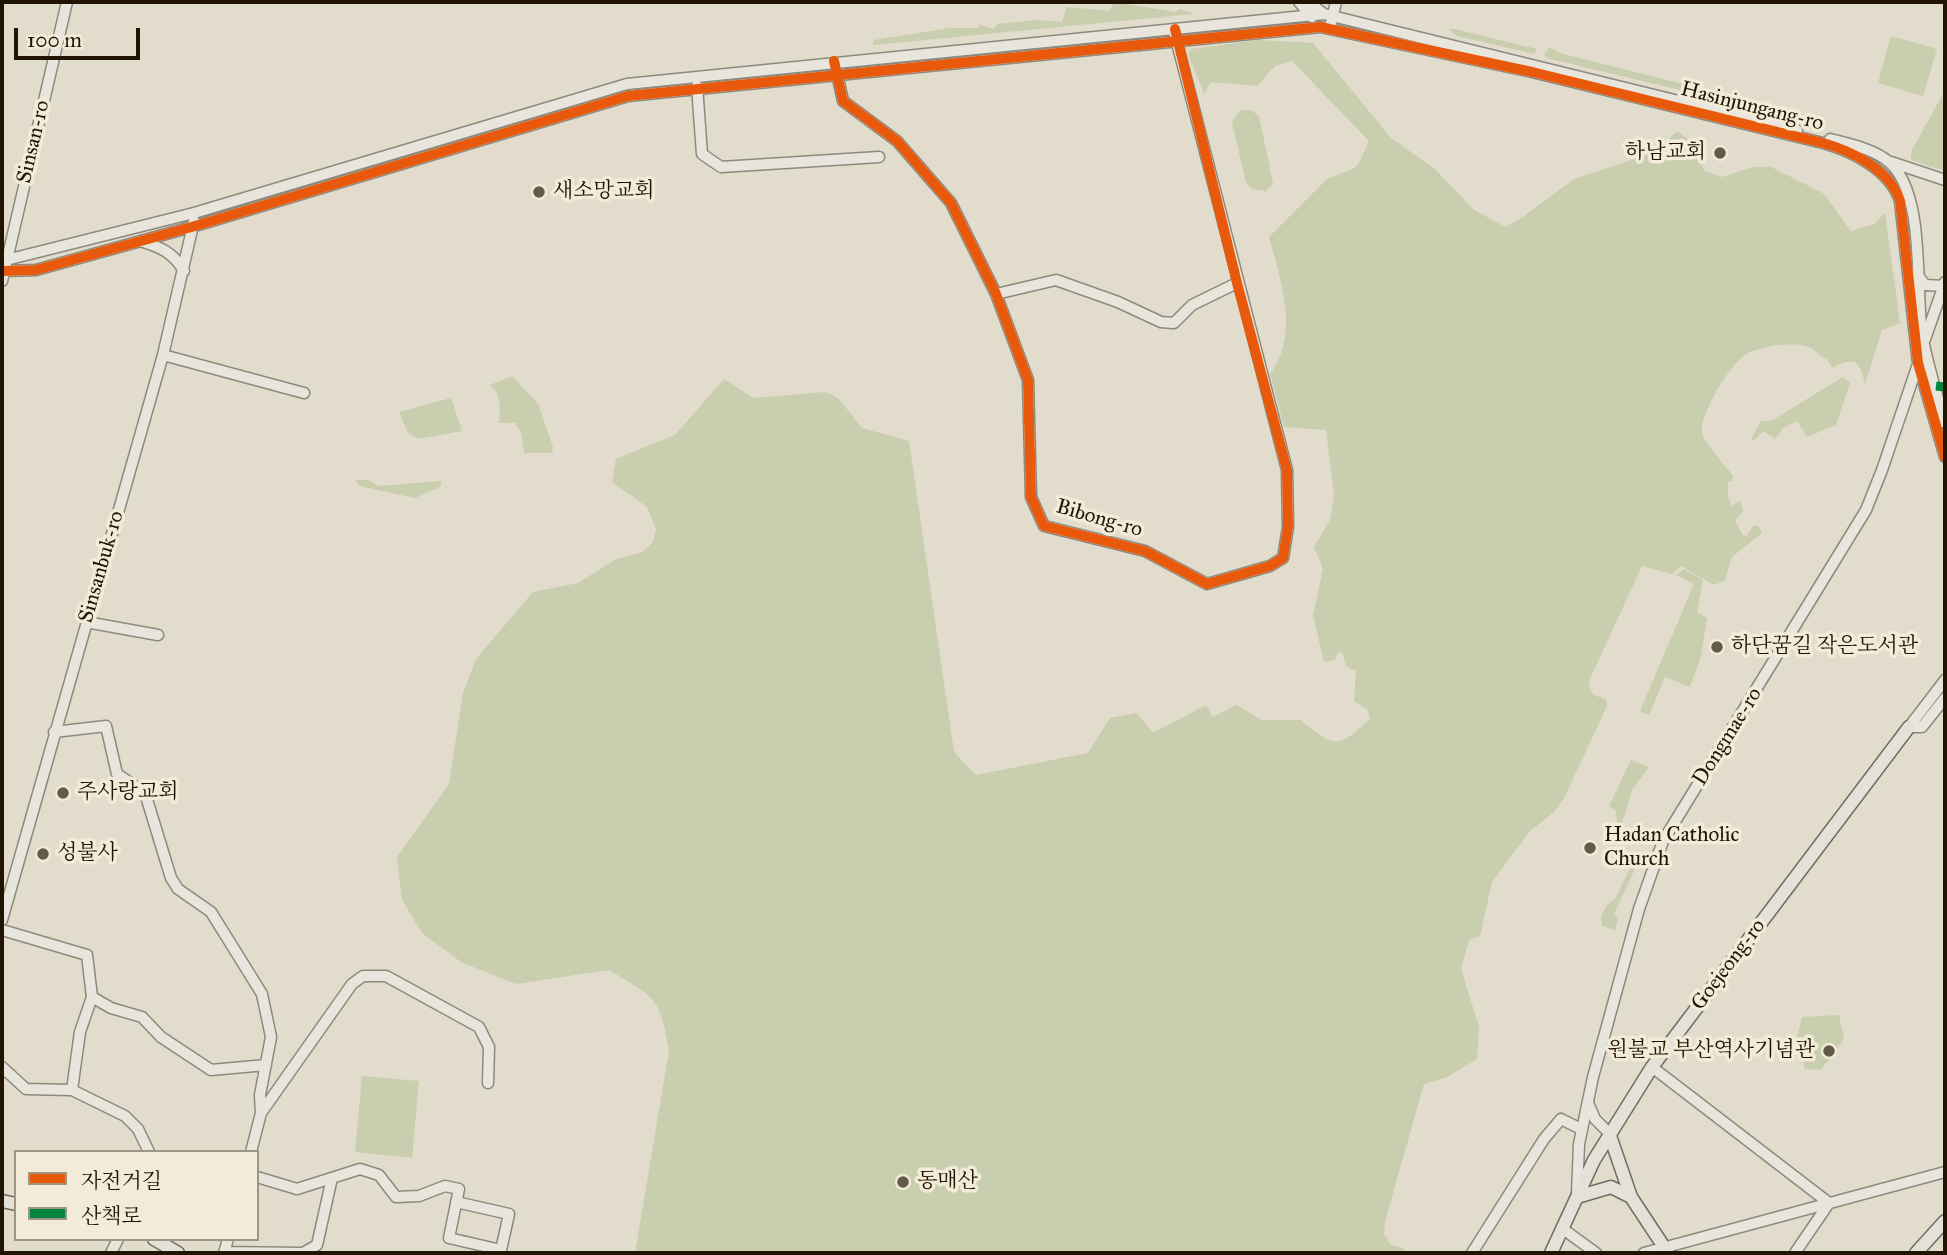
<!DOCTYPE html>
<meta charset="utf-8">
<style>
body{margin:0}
#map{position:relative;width:1947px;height:1255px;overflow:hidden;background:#e1dccb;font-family:"IM FELL Great Primer","Noto Serif KR",serif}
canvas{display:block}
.frame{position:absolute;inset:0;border:4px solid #221403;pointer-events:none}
.legend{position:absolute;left:14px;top:1150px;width:245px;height:91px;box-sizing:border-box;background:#f1ebd8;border:2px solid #9e9583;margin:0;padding:9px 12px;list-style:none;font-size:21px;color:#221403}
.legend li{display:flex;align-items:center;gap:14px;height:35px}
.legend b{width:35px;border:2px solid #9e9583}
.scale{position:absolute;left:14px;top:28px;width:126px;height:32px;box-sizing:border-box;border:4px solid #221403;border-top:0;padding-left:9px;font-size:21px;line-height:24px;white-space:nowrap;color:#221403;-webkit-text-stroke:5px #f1ebd8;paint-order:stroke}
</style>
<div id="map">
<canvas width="1947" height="1255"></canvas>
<div class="frame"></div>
<ul class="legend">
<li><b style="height:9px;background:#e8590c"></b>자전거길</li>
<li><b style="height:9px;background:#00873e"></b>산책로</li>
</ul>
<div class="scale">100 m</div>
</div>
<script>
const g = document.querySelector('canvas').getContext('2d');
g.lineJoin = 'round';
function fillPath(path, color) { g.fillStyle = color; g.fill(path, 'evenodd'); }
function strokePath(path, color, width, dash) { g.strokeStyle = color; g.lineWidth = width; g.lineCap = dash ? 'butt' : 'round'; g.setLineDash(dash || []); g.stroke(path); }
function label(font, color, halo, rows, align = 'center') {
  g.font = font + ' "IM FELL Great Primer","Noto Serif KR",serif'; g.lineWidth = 7; g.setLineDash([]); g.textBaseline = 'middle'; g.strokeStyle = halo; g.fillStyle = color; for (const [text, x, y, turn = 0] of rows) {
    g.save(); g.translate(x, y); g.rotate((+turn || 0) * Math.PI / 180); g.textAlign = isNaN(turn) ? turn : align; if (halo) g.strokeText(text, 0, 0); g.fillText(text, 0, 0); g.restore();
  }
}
fillPath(new Path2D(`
 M1114,2L1175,12L1180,9L1193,14L873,45L874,40L950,28H977L980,25L994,29L998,24L1037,20L1062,22L1067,7L1110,11Z
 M1449,29H1454L1537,49L1534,54L1457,36Z
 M1891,36L1937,49L1923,96L1878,83Z
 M1258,40L1313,43L1391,138L1436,170L1474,210L1506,227L1523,217L1574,179L1656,152L1677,131L1695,144L1704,171L1722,177L1753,167H1771L1823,193L1851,231L1874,224L1885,213L1900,323L1882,330L1865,384L1861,369L1855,362H1844L1832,368L1827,359C1818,357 1817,350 1809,347C1794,341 1765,346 1750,352C1733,358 1699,415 1702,433C1703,441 1728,470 1733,475L1732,481L1728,482V497L1732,506L1740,501L1743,511L1735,521L1743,535L1747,536L1753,526H1758L1762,533L1732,557L1725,580L1714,585L1681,566L1672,574L1642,566L1588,683L1593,695L1606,699L1607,706L1564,798L1554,812L1530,831L1492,882L1480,936L1469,940L1461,969L1479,1027L1477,1059L1447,1077L1424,1084L1385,1221L1384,1234L1391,1245L1405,1249L1407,1253H635L669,1051C660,996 655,998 609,970L516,984L461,962L422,933L402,900L397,857L449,784L463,693L476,659L533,592L578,583L616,559L641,553L653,542L656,529L647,507L612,482L616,459L675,435L724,379L753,398L825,392L838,398L862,428L909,441L954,752L976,775L1088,753L1110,718L1137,713L1153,733L1206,705L1213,717L1237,705L1261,720H1301C1334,748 1338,749 1370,719L1368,710L1354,701L1356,671L1346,666L1342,652L1337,653L1335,660L1324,662L1313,615L1323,568L1314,547L1331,518L1334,494L1326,430L1284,427L1270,374C1300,335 1281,280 1269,237L1327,179L1353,169L1359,163L1369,141L1292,61L1275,66L1257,86L1211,82L1204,94L1188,54L1191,49Z
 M1549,47L1563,54L1735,97L1745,96L1743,101L1734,103L1547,58L1544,55Z
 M1945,90V171L1911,160V152Z
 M1240,110H1251L1259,116L1273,184L1266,191L1252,189L1246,183L1232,122Z
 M512,376L538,404L553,447L552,453H524L521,433L515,423H499C500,408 502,395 490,385Z
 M1843,377L1850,383L1836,425L1807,437L1797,421L1783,428L1775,439L1764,431L1753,441L1751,439L1761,421H1771Z
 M451,398L462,431L418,439L408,433L399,412Z
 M356,480H368L379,486L442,481L440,487L415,498L359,486Z
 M1684,569L1703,580L1697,612L1707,618L1701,656L1690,687L1665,677L1649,715L1640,711L1694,584L1676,575Z
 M1631,760L1649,767L1633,788L1621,826L1617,825L1616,811L1609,806Z
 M1627,855L1638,862L1614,914L1618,918L1615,930L1602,926L1601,917L1607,905L1615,899L1630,869Z
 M1839,1015L1844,1039L1821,1070L1805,1069L1797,1037L1802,1017Z
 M362,1076L419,1081L412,1158L355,1152Z`), '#c8ceae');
const minor = new Path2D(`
 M1299,2L1312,17
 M1308,2L1324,14
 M1331,23L1336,2
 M836,69L843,101L897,141L951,203L996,294L1028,380L1031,497L1044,526L1145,551L1207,584L1270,566L1283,558L1288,527L1287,470L1175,35
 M697,86L702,154L721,167L879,157
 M1830,139C1849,144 1874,149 1889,162C1926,194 1915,288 1922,334C1927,364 1937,394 1945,423
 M1891,162L1945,180
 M140,241C160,247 173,252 184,271
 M2,261L194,213L627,84L1324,14L1797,130
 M2,271L36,270L195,226L628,96L1320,27L1532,72L1823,143C1852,151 1890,170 1900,201L1918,363L1945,457
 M1917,274L1925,285L1944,286
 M2,281L67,2
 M996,294L1056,280L1118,302L1161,322L1174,323L1192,305L1237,283
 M1925,339L1945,282
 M163,355L304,393
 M86,622L158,635
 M1909,727L1945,680
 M1909,727H1922L1945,698
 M54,732L106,726L117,774L145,793L171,878L178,889L211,912L262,994L271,1037L260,1095L261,1113L251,1152
 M2,920L163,355L194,221
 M2,930L87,955L92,997L80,1032L72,1090
 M92,997L111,1008L142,1017L161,1037L211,1070L266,1065
 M2,1067L26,1089L72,1090L125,1116L138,1129L149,1152
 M1652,1067L1829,1203L1795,1253
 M1588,1103L1595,1119L1609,1133
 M261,1113L352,984L363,976H386L479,1027L489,1047L488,1083
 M257,1177L297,1189L360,1169L379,1175L396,1197L419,1196L445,1186L459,1189L449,1238L501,1250L509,1214L456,1202
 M1577,1194L1579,1144L1593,1077L1639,909L1663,841L1866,510L1882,470L1918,364
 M1563,1229L1596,1253
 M224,1252L301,1253
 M111,1253L118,1239
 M224,1253L228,1239
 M303,1253L317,1245L332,1178
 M1472,1253L1544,1139L1561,1119L1581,1129
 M1644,1253L1945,1172`);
const major = new Path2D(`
 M1609,1133L1631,1197L1668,1253
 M1577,1197L1611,1187L1631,1197
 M2,1201L16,1204
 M154,1239L178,1253
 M1551,1253L1594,1160L1652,1067L1909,727
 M1916,1253L1945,1221`);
strokePath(minor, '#8d897d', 13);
strokePath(major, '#726d62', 15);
strokePath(minor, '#e8e5dd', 10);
strokePath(major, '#e4e1d8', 12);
strokePath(new Path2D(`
 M1244,2L1249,3`), '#a09d95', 2.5, [12, 12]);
strokePath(new Path2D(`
 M1936,386L1945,387`), '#00873e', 9, [18, 9]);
strokePath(new Path2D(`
 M834,61L843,101L897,141L951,203L996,294L1028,380L1031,497L1044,526L1145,551L1207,584L1270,566L1283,558L1288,527L1287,470L1237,283L1175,29
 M2,271L36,270L195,226L628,96L1320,27L1532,72L1823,143C1852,151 1890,170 1900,201L1918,363L1945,457`), '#e8590c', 10);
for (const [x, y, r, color] of [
 [1720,153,7,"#655a49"],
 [539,192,7,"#655a49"],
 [1717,647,7,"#655a49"],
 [63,793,7,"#655a49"],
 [1590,848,7,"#655a49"],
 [43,854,7,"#655a49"],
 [1829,1051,7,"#655a49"],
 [903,1182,7,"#655a49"]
]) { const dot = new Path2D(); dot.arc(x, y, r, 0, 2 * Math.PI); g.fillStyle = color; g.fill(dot); strokePath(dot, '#f1ebd8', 2.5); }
label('21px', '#221403', '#f1ebd8', [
 ["Hasinjungang-ro",1752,107,14],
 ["Sinsan-ro",34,142,-77],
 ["Bibong-ro",1099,519,16],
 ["Sinsanbuk-ro",102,567,-74],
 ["Dongmae-ro",1728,737,-58],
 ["Goejeong-ro",1729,965,-53]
]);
label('21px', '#221403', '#f1ebd8', [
 ["하남교회",1706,153,"right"],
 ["새소망교회",553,192],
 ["하단꿈길 작은도서관",1731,647],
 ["주사랑교회",77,793],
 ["Hadan Catholic",1604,836],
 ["Church",1604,860],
 ["성불사",57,854],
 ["원불교 부산역사기념관",1815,1051,"right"],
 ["동매산",917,1182]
], 'left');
</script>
